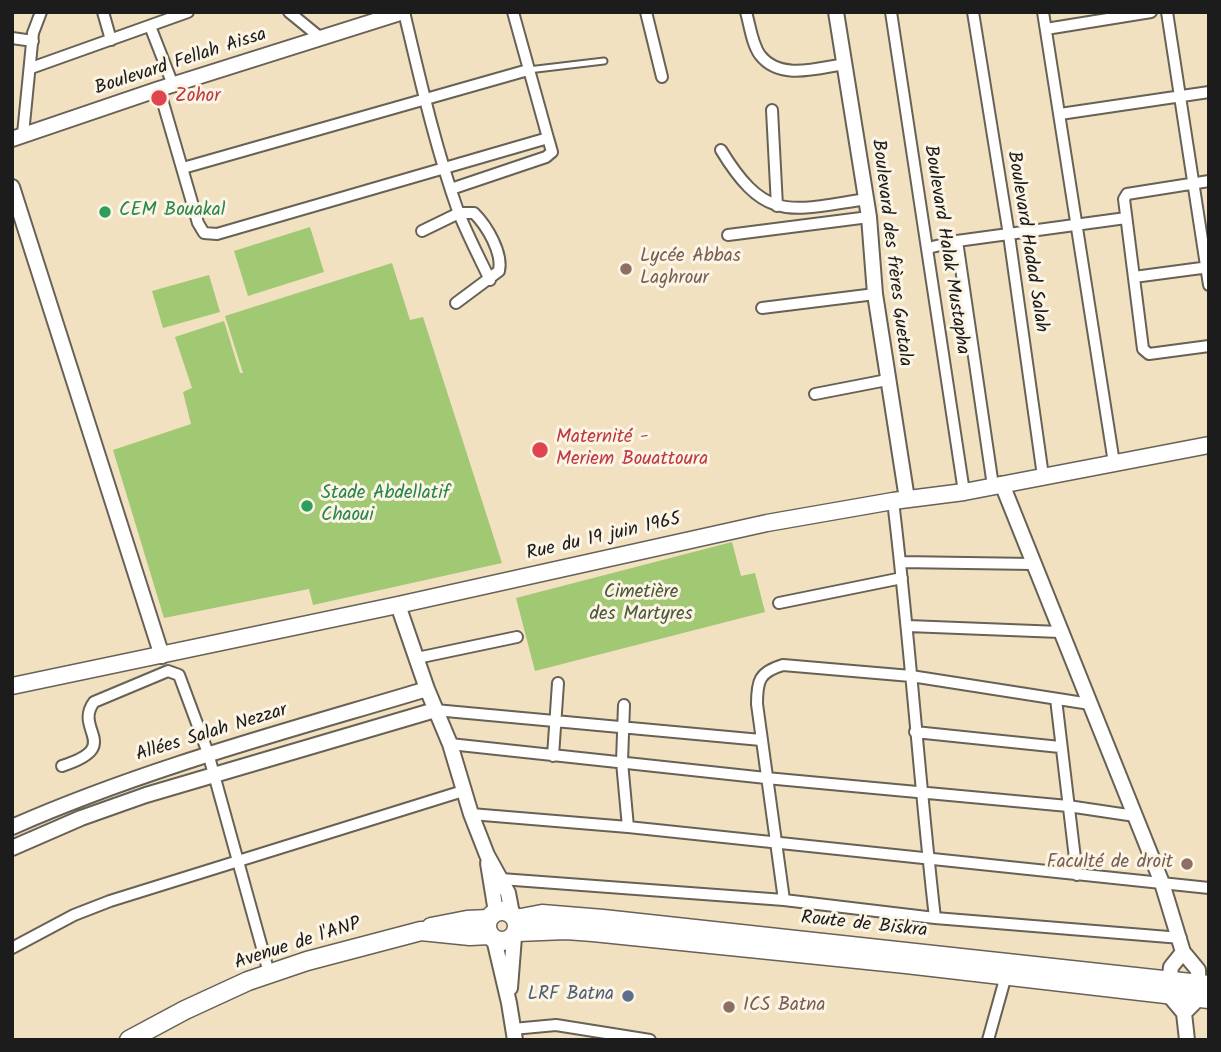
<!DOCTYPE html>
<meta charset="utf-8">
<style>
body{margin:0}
#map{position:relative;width:1221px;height:1052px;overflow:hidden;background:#f1e1c1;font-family:Kalam,sans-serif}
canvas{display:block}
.frame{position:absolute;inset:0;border:14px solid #1c1c1c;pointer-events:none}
</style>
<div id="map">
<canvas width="1221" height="1052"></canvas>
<div class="frame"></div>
</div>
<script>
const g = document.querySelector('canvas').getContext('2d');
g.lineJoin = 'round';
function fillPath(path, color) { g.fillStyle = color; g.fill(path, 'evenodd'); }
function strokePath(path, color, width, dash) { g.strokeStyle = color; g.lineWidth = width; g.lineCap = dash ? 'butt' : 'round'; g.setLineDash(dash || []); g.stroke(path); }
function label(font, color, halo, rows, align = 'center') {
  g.font = font + ' Kalam,sans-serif'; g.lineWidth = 6; g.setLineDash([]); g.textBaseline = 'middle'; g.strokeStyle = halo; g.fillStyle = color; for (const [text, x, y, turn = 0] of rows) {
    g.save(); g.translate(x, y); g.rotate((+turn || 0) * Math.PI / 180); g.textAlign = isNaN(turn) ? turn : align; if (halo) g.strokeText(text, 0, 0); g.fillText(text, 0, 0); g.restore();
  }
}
fillPath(new Path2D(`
 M310,227L324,272L248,296L234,251Z
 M392,263L410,320L423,317L502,563L313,605L309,589L164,618L113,450L191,424L183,392L192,388L175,337L224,321L240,373H243L225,316Z
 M209,275L220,312L163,328L152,291Z
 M732,542L741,576L755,573L765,612L535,671L516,598Z`), '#a1c873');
const service = new Path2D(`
 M528,70L604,61`);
const minor = new Path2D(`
 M103,12L111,40
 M289,12L322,39
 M404,12C420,79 435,146 458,211C467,234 479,257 490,280
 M646,12L662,77
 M746,12C750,26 752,44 760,55C780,81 818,68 845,64
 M891,12L964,492
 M973,12L1009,235L1043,476
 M1043,12L1114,463
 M1167,12L1209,285
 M150,26L173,85
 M1046,29L1151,12
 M12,38L33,41
 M31,68L188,12
 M159,89L198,223L204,233L217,234L548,138L513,12
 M772,110L777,206
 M1060,114L1209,92
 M23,134L33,33L41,12
 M721,150C766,224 791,210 867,199
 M183,168L528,70
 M1209,181L1127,194L1124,199L1143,349L1149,354L1209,346
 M451,189L546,157L552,152L548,138
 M422,231L459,213H474C487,226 503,253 499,271L456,303
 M728,235L869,217
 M957,241L993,486
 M928,248L957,241L1126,218
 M1134,277L1209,267
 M762,308L875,294
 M815,394L887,380
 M893,501C910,640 919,779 935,918
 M900,562L1033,564
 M779,603L902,578
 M908,626L1060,632
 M417,658L517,637
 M1056,699L1077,875
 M624,705L622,762L628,827
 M435,710L761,740
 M915,732L1060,747
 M450,744L766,778L1068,806L1135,816
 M553,756L558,683
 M62,766C124,746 73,730 94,702L168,671L179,675L208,753L269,973
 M471,814L628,827L1209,888
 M501,879L784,900L935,918L1181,938
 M784,900L757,704C757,681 759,672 783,665L911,676L1090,704
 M12,948L74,915L110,901L463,791
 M513,1029L556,1025L650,1040
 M988,1040L1007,972`);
const tertiary = new Path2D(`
 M836,12L869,217L875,294L907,499
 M12,139L159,89L403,12
 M12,187L162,656
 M1002,484L1162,883L1183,952L1198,970L1199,998L1184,1013
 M398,605L427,689L450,744L471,814L487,855L508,893L512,914
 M12,827C146,768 287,731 427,689
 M12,848L81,818L146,795L435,710
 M488,863L496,912
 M494,939L509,1003L515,1040
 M1183,952L1171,967L1168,994L1184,1013L1187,1040
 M510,988L514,937`);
const secondary = new Path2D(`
 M12,686L398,605L767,523L893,501L964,492L1209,445`);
const primary = new Path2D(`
 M487 926a15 15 0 1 1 30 0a15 15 0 1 1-30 0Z
 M516,919L542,914L603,919L1209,985
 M431,927L467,920L488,919
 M517,932L566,930L593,932L906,964L1209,999
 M129,1040L185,1010L248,981L307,961L421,931L470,936L490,935`);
strokePath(service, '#676156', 9);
strokePath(minor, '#676156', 14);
strokePath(tertiary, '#676156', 18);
strokePath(secondary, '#676156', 19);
strokePath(primary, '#676156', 21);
strokePath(service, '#fff', 5);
strokePath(minor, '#fff', 10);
strokePath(tertiary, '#fff', 14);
strokePath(secondary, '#fff', 16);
strokePath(primary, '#fff', 18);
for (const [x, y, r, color] of [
 [159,98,9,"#e0444e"],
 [105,212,7,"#2e9e5b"],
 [626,269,7,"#8d6e63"],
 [540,450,9,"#e0444e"],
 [307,506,7,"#2e9e5b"],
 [1187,864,7,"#8d6e63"],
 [628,996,7,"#5c6f8a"],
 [729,1007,7,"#8d6e63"]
]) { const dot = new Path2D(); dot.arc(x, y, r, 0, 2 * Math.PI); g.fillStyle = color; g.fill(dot); strokePath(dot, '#fcf5e5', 2.5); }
label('19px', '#1c1c1c', '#fcf5e5', [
 ["Boulevard Fellah Aissa",181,63,-18],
 ["Boulevard Hadad Salah",1026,242,81],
 ["Boulevard Halak Mustapha",945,250,81],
 ["Boulevard des frères Guetala",890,253,83],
 ["Rue du 19 juin 1965",604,538,-13],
 ["Allées Salah Nezzar",212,734,-17],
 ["Route de Biskra",864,926,6],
 ["Avenue de l'ANP",298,945,-18]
]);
label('19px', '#be3a42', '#fcf5e5', [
 ["Zohor",175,98],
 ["Maternité -",556,439],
 ["Meriem Bouattoura",556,461]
], 'left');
label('19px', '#27864d', '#fcf5e5', [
 ["CEM Bouakal",119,212],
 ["Stade Abdellatif",321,495],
 ["Chaoui",321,517]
], 'left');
label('19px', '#785e54', '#fcf5e5', [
 ["Lycée Abbas",640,258],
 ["Laghrour",640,280],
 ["Faculté de droit",1173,864,"right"],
 ["ICS Batna",743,1007]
], 'left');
label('19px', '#4b583a', '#fcf5e5', [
 ["Cimetière",641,594],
 ["des Martyres",641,616]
]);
label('19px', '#4e5e75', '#fcf5e5', [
 ["LRF Batna",614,996]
], 'right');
</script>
